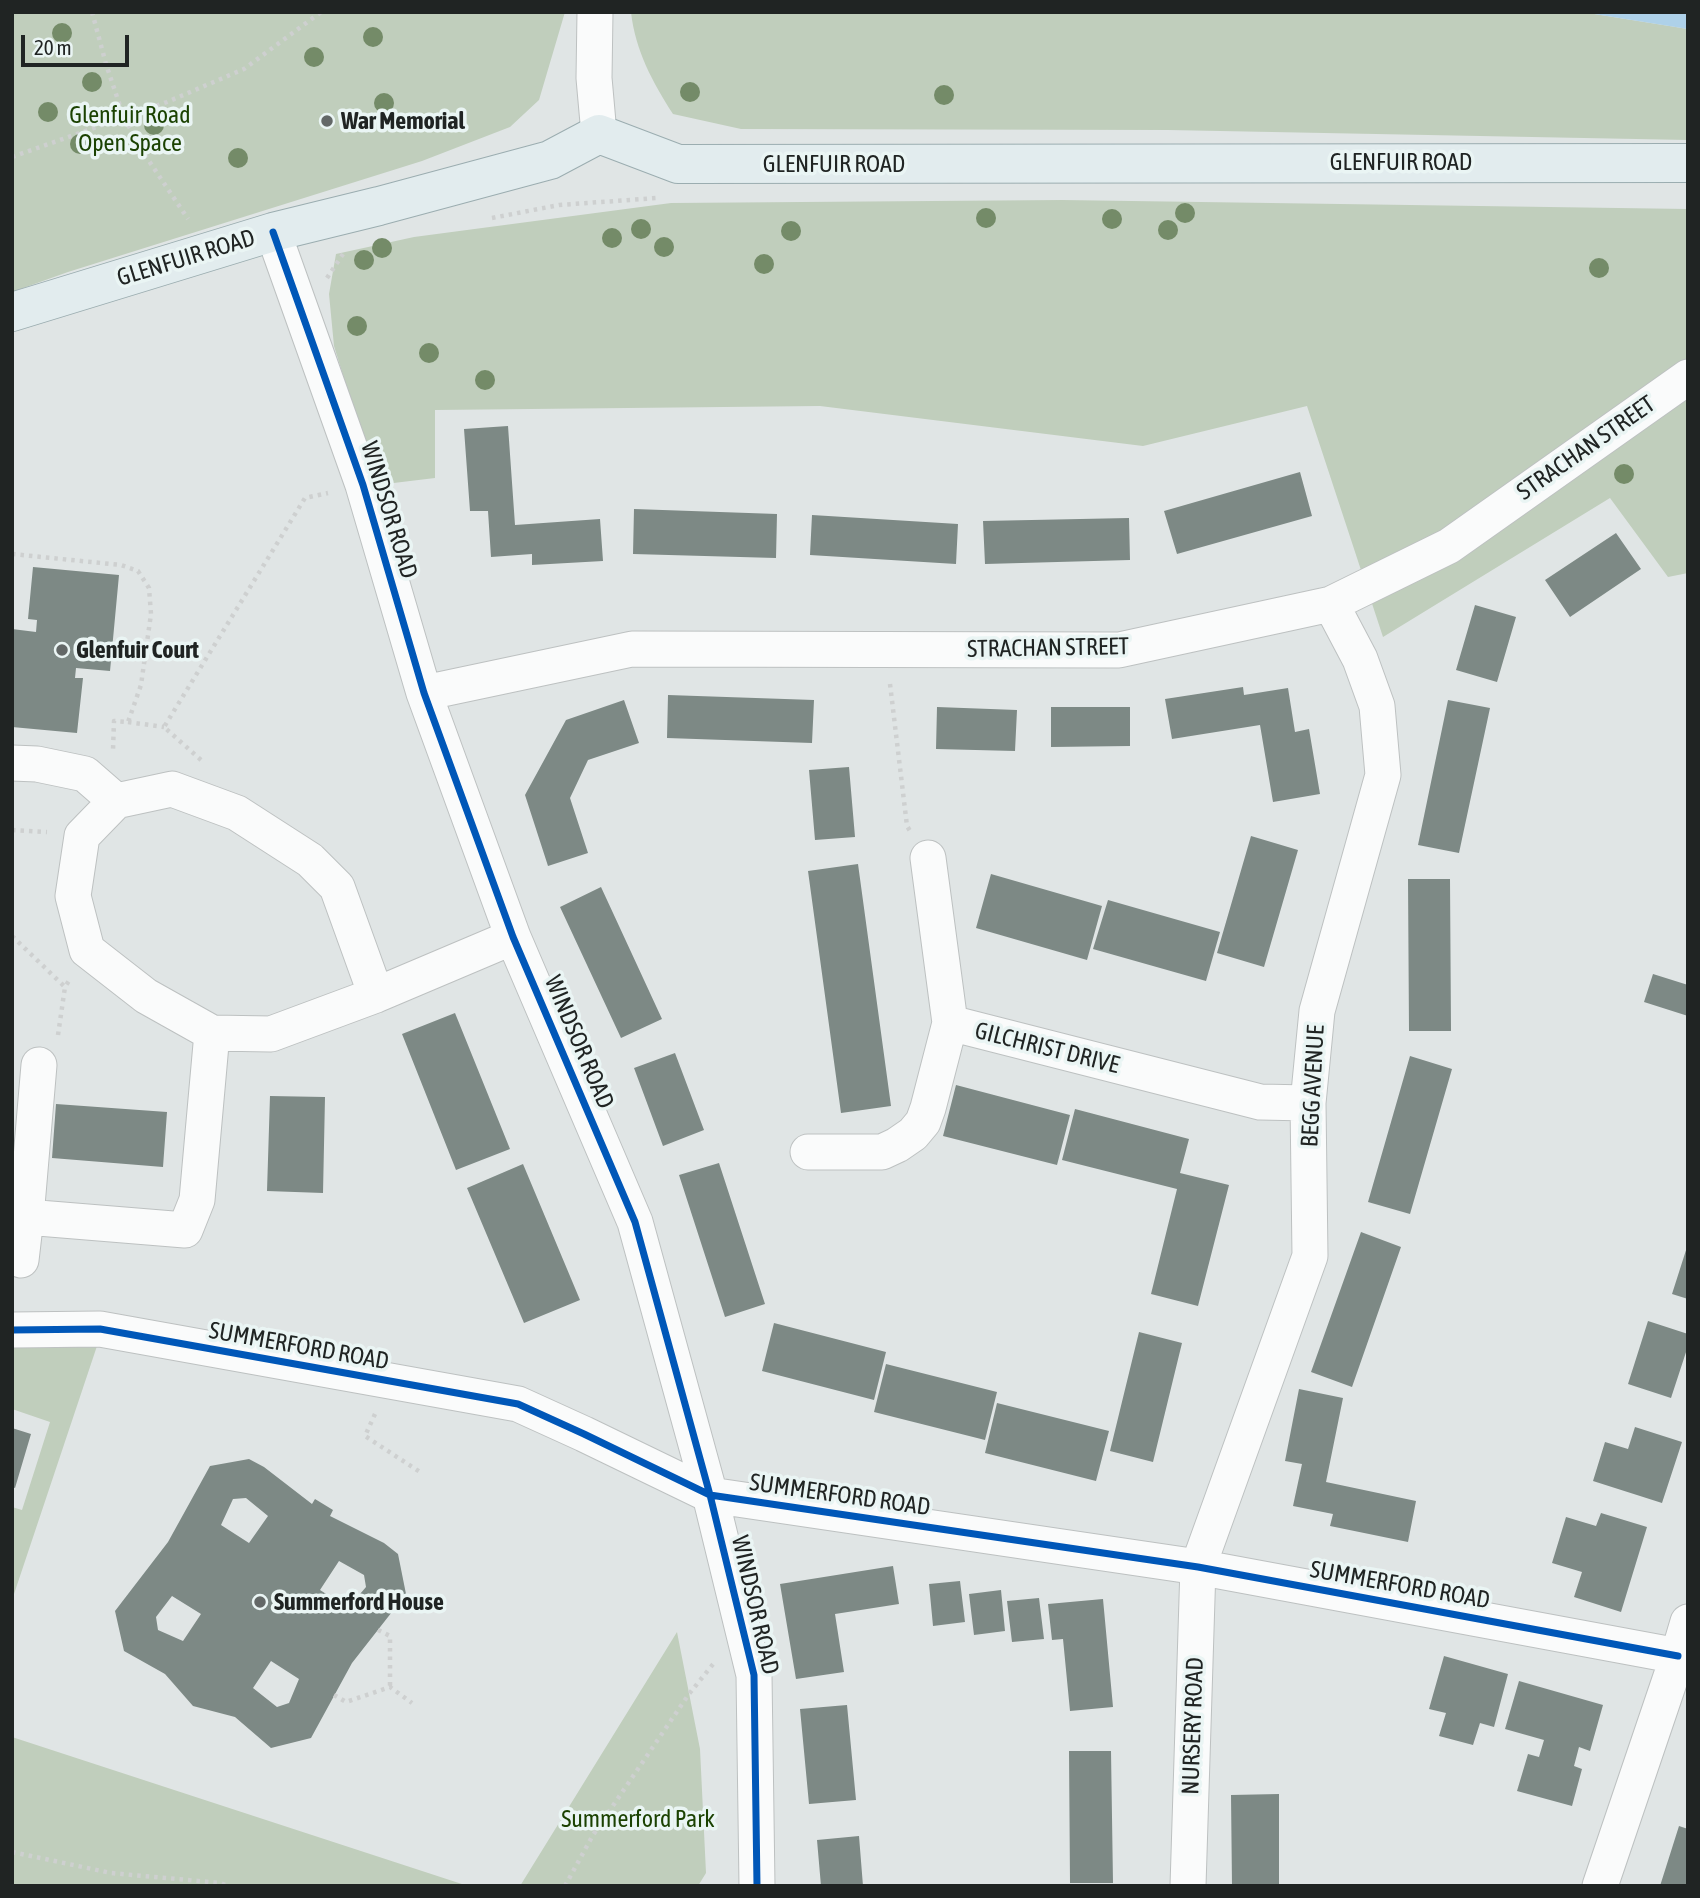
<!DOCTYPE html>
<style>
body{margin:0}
#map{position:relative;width:1700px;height:1898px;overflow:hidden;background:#e0e5e5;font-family:"Asap Condensed",sans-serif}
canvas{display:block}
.frame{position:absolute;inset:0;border:14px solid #202423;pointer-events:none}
.scale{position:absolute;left:21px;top:35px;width:108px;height:32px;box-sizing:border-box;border:4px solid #202423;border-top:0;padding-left:9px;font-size:21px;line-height:24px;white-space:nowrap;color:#202423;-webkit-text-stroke:5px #eaf5f4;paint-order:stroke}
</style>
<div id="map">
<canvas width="1700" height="1898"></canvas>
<div class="frame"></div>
<div class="scale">20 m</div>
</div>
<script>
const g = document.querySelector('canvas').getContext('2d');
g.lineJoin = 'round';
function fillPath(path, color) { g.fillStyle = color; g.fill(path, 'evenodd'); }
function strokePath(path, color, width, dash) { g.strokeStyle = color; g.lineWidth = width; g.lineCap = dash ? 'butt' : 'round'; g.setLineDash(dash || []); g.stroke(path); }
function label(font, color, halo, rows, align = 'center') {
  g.font = font + ' "Asap Condensed",sans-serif'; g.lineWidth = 7; g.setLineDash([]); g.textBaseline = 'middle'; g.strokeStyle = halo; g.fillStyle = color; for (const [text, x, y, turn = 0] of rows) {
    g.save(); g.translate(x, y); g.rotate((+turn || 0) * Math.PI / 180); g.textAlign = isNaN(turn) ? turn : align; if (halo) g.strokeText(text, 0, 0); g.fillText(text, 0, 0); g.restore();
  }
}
fillPath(new Path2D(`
 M12,12H565L539,100L510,127L422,161L68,272L12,292Z
 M631,12H1582L1688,29V140L1168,130L741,129L673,114C653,83 635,50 631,12Z
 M1062,200L1688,209V573L1668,577L1610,498L1383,637L1307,406L1143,446L820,406L435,410V478L377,485L334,346L329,294L336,254L414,237L671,203Z
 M12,1330L97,1346L12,1600V1507L22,1510L50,1422L12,1409Z
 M677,1632L700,1749L706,1873L698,1886H520Z
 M12,1737L468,1886H12Z`), '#c0cebc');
fillPath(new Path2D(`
 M1582,12H1688V29Z`), '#aed1e9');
fillPath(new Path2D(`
 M508,426L515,525L600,519L603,561L532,565V554L491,557L488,511H470L464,429Z
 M1300,472L1312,516L1177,554L1164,511Z
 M634,509L777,514L776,558L633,554Z
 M812,515L958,524L956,564L810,555Z
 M1129,518L1130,560L985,564L983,521Z
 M1616,533L1641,569L1570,617L1545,580Z
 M33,567L119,575L110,671L76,668L75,678H83L77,733L12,727V629L36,632L37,620L28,619Z
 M1475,605L1516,617L1497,682L1456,670Z
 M1243,687L1244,695L1288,688L1295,732L1309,729L1320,794L1273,802L1260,725L1172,739L1165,699Z
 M668,695L814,700L812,743L667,738Z
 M624,700L639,743L588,760L570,798L588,853L548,866L525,795L566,720Z
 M1448,700L1490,708L1459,853L1418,845Z
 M937,707L1017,710L1015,751L936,749Z
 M1051,707H1130V746L1051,747Z
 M849,767L855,837L815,840L809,770Z
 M1251,836L1298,850L1264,967L1217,953Z
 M858,864L891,1106L841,1113L808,871Z
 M991,874L1102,906L1087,960L976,928Z
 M1408,879H1450L1451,1031H1409Z
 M601,887L662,1019L621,1038L560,907Z
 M1108,900L1220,932L1206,981L1093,949Z
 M1653,974L1688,985V1016L1644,1002Z
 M455,1013L510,1149L456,1170L402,1034Z
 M675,1053L704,1130L663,1146L634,1068Z
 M1410,1056L1452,1069L1410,1214L1368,1202Z
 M956,1085L1070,1115L1057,1165L943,1136Z
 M270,1096L325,1097L323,1193L267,1191Z
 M56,1104L167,1112L163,1167L52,1158Z
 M1075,1109L1189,1139L1180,1173L1229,1185L1198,1306L1151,1294L1177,1189L1062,1160Z
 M719,1163L765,1304L725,1317L679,1175Z
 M523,1164L580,1300L524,1323L467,1188Z
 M1361,1232L1401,1247L1352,1387L1311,1372Z
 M1687,1247H1688V1299L1672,1294Z
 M1648,1321L1688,1334V1346L1671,1398L1628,1384Z
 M774,1323L886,1352L874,1400L762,1371Z
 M1139,1332L1182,1343L1153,1462L1110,1451Z
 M886,1364L997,1392L985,1440L874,1412Z
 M1299,1389L1343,1398L1326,1482L1416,1501L1408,1542L1330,1526L1333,1514L1293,1506L1302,1464L1285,1461Z
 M997,1403L1109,1431L1096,1481L985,1453Z
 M1635,1427L1682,1442L1662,1503L1593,1481L1605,1442L1628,1449Z
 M12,1428L31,1434L15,1488L12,1487Z
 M249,1459L264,1467L312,1504L315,1499L333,1510L330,1516L384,1543L398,1554L406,1594L352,1663L311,1738L271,1748L235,1717L193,1706L165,1674L124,1651L115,1611L168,1542L210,1466ZM246,1498L268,1516L249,1543L221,1525L233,1499ZM339,1561L364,1575L366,1587L348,1608L320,1590ZM172,1596L201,1614L183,1641L158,1630L156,1617ZM271,1661L299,1679L289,1703L277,1707L253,1688Z
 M1601,1513L1647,1527L1621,1612L1574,1597L1582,1572L1552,1563L1566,1517L1596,1526Z
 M893,1566L899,1604L835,1614L844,1672L796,1679L780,1584Z
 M960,1581L965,1622L933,1626L929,1584Z
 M1001,1590L1005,1631L974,1635L969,1594Z
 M1039,1598L1044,1639L1012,1642L1007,1601Z
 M1103,1599L1113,1707L1070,1711L1063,1639L1052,1640L1048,1604Z
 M1444,1656L1508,1674L1494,1727L1480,1723L1473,1745L1439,1736L1446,1713L1429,1709Z
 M1519,1681L1603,1705L1590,1751L1579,1747L1574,1766L1582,1769L1572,1806L1517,1791L1528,1754L1539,1757L1544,1740L1505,1729Z
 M847,1705L856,1800L809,1804L800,1709Z
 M1069,1751H1111L1113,1883H1070Z
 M1279,1794V1886H1232L1231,1795Z
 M1679,1826L1688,1829V1886H1660Z
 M859,1836L863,1886H821L817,1840Z`), '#7d8985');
const minor = new Path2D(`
 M595,12L594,78L599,134
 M273,232L363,485L424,693L513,937L635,1222L710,1495L754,1675L757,1886
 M424,693L632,649L1119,650L1331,604L1449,546L1688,377
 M12,763L37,764L85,774L116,801
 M928,858L950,1023L1260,1102L1308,1103
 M376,995L337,887L310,860L237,813L172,789L116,801L82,836L73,896L87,950L146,996L212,1033L271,1034L376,995L513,937
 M39,1065L26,1217L185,1230L197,1200L212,1033
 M808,1152H882L897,1145L913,1134L923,1122L928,1108L950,1023
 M21,1260L26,1217
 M12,1330L100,1329L518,1404L584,1434L710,1495L1198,1567L1678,1656
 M1188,1886L1198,1567L1310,1256L1308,1103L1317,1011L1383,775L1377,706L1360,659L1331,604
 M1600,1886L1678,1656L1688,1622`);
const major = new Path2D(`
 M12,312L273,232L379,206L550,160L599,134L678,164L1688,163`);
strokePath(minor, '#bdc1c1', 37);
strokePath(major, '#9badb0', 40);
strokePath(new Path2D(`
 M92,12L106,64L124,118L145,155L188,219
 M12,157L167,102L244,69L321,12
 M492,218L559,205L657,198
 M327,278L343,254
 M12,554L121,565L138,571L149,588L151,614L141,685L128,722L114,721L113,750
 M890,684L907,826L910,831
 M128,722L164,727
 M201,760L164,727L305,498L328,493
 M12,830L47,832
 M12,936L65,987L70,979
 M58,1035L65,987
 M375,1414L365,1436L420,1472
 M378,1630L390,1636V1687
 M334,1695L346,1702L390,1687L412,1703
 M12,1852L111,1873L220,1883L228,1886
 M565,1886L593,1835L689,1694L714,1663`), '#ced0d0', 4.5, [3.5, 5]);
strokePath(minor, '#fafbfb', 35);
strokePath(major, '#e2ecee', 38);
strokePath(new Path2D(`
 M273,232L363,485L424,693L513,937L635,1222L710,1495L754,1675L757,1886
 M12,1330L100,1329L518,1404L584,1434L710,1495L1198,1567L1678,1656`), '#0057b8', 7);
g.fillStyle = '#748b68';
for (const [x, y] of [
 [62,33],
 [373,37],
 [314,57],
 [92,82],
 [690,92],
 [944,95],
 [384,103],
 [48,112],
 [154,125],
 [80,144],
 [238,158],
 [1185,213],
 [986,218],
 [1112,219],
 [641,229],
 [1168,230],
 [791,231],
 [612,238],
 [664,247],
 [382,248],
 [364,260],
 [764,264],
 [1599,268],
 [357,326],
 [429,353],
 [485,380],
 [1624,474]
]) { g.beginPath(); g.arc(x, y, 10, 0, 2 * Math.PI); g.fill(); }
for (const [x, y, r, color] of [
 [327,121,7,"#636867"],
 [62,650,7,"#636867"],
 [260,1602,7,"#636867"]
]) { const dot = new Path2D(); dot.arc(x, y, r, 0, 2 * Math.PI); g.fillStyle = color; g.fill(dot); strokePath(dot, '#eaf5f4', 2.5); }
label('24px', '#1b4202', '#eaf5f4', [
 ["Glenfuir Road",130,115],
 ["Open Space",130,143],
 ["Summerford Park",638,1819]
]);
label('bold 24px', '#202423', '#eaf5f4', [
 ["War Memorial",341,121],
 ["Glenfuir Court",76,650],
 ["Summerford House",274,1602]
], 'left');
label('24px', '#202423', '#eaf5f4', [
 ["GLENFUIR ROAD",1401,162],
 ["GLENFUIR ROAD",834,164],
 ["GLENFUIR ROAD",186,258,-17],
 ["STRACHAN STREET",1586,448,-35],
 ["WINDSOR ROAD",389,510,73],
 ["STRACHAN STREET",1048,648,-1],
 ["WINDSOR ROAD",579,1042,67],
 ["GILCHRIST DRIVE",1047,1048,14],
 ["BEGG AVENUE",1313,1086,-87],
 ["SUMMERFORD ROAD",299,1346,10],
 ["SUMMERFORD ROAD",840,1495,8],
 ["SUMMERFORD ROAD",1400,1585,10],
 ["WINDSOR ROAD",755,1605,77],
 ["NURSERY ROAD",1193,1726,-88]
]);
</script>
